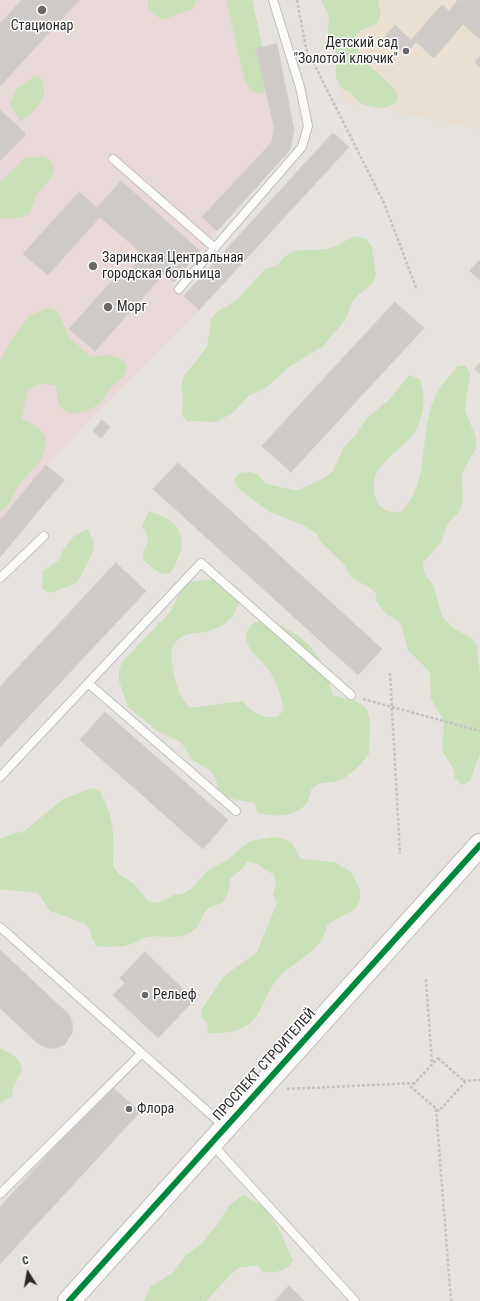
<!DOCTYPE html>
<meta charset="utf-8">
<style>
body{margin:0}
#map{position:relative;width:480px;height:1301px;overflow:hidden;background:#e6e2de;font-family:"Roboto Condensed",sans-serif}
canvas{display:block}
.north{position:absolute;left:8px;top:1253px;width:40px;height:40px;-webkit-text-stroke:3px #fff;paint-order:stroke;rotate:349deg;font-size:11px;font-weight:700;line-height:16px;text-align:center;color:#282828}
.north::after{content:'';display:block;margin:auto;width:14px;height:18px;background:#282828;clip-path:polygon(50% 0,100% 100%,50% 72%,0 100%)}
</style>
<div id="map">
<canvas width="480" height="1301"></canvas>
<div class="north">С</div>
</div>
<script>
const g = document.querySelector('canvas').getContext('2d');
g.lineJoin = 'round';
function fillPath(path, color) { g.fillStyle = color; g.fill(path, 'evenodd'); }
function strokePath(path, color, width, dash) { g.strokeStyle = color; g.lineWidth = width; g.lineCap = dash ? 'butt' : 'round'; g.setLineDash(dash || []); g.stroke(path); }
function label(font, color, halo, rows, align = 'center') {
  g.font = font + ' "Roboto Condensed",sans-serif'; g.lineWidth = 3; g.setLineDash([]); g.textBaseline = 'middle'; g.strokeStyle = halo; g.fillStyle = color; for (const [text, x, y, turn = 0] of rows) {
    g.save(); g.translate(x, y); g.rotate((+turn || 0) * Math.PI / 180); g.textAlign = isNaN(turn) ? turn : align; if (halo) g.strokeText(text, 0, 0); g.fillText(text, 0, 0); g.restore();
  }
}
fillPath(new Path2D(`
 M323,0H480V129L342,101Z`), '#e9e0d2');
fillPath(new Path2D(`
 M0,0H245L274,126L272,142L202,217L217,231L171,285L199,310L46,465L0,521Z`), '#e8d8d7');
fillPath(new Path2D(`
 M148,0H197L192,9L162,20L148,9Z
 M226,0H252L264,53L266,91L258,94L250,89L245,82Z
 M321,0H378L381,14L377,24L361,30L355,37C356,63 385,74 398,94L396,103L388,107L379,108L361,104L350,92L342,88L336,78V51L328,34L329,15Z
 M38,75C53,95 37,110 20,121L10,104L17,88Z
 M43,156L51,161L54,169L50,179L36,195L30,213L22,217L2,219L0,218V182L25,158Z
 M357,236L366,239L372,247L376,275L373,283L357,296L352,302L346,319L322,347L290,366L267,387L248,396L235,411L217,422L187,421L182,415L183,395L181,386L184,376L207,347L211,319L217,312L236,301L266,268L277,266C293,242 307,254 331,248C340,245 347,238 357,236Z
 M49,308L58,312L70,338L91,357L109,355L122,359L127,367C125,380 118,379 111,388C107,392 105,397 102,401C92,411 66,421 59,404C57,398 57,391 56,385L38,384L28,390L21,418L37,427L45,435L46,444L41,460L18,486L9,504L0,512V360L14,336L30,315Z
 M458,366H466L470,374L465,411L476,437V448L462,473L463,501L460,510L447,525L441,542L423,563L424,573L434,587L442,616L454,629L470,637L477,645L480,675V754L470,781L462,785L455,778L453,768L443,752L442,743L444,726L442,717L431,699L430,672L408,650L401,624L394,618L387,615L376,601V593L370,588L352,578L343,563L321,542L317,534L303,525L268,511L238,488L234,480L239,473L249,472L258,474L264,482L274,486L294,490H299L326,477L333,471L344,447L358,432L368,417L390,399L409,375L420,379C425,397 425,407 419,424C409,450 370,460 374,490C375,495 375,498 377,502C384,511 390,513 401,512C429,485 420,438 432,404C437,390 448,377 458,366Z
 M149,511C156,514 166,517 172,522C189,536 180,559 170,573L161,574L144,561L143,552C150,542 149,536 142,526Z
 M88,529L94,543L93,552L77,583L50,593L42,589L43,571L59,560L62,552L74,536Z
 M214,579L228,581L238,588C243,609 230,625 209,631C196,635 183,630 174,645C169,652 172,661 173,669C176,684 179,697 190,708L242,701C254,713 260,718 277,717L284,710C281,697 278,685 271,673C263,661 246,651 246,636C246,632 249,628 251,625C266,612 299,634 310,646C324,663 327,675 333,695C341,698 353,699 361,704C375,712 368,739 369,754C360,765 350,777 336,781C330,783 320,782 315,786C309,790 311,796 307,802C299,817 271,818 257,812L255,803L227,798L220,793L215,777L210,770L192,760L184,746L177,740L159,732L128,707L119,681V671L122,662L170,612L183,587L191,582Z
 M90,788L99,790C115,818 114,835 113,866L118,873L134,884L148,901L158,903L174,895L185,893L192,888L207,871L229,859L242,847L251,841L273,837L281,838L291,842L301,859L334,862L351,872L360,889V900L355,909L328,924C326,929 324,936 321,941C308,957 287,966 275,982C265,995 261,1015 249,1024C236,1034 222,1033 207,1033L208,1024L202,1018V1009L224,976L257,952L277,903L273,894L276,885L274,875L257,864L247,861L243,868L230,879C230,890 228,900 217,905C214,906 211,906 208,908C201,914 203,923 194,930C180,942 163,934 147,937C144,937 142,940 139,941C127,947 110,948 97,946L92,938L90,929L84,923L50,911L38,893L0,889V839L14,833L23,832L62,800Z
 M0,1048C12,1054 20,1057 22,1071L13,1087L12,1096L0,1103Z
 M243,1195L263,1206L278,1227L293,1261C285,1272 276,1273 263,1272L257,1265L239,1268L232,1273L206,1301H144L150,1287L174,1272L185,1256L200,1245L218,1224L229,1206Z`), '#cae0b8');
const building = new Path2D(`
 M22,0H79L0,86V24Z
 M458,0H480V39L463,24L434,58L416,42L405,54L385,37L395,25L411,40L442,5L449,11Z
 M277,44L294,130L290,150L217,231L202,217L272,142L274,126L256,49Z
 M480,56V67L475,62Z
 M0,110L26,134L0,161Z
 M333,133L349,147L199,310L184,296Z
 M121,181L200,251L174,282L164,274L95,351L69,329L118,274L123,278L144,255L100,217L48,275L23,254L79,192L97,208Z
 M480,260V280L470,271Z
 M395,302L424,328L291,472L262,446Z
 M480,363V374L475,369Z
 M102,420L110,427L101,438L93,431Z
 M178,463L382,649L358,675L153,489Z
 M46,465L64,480L0,557V521Z
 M116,563L146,591L0,747V687Z
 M105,712L228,820L203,849L80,740Z
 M0,950L63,1009L34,1040L0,1008Z
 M145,952L194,1000L158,1038L113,995L125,983L120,978Z
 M63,1009L69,1014L72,1022L73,1031L69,1038L64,1045L56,1048H48L40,1045L34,1040Z
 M111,1086L140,1112L0,1264V1207Z
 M289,1286L304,1301H275Z`);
fillPath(building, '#cdcac8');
strokePath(building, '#d1ceca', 1);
const lane = new Path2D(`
 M113,159L215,248
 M179,289L302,147L308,126L300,87L273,0
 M0,578L44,536
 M88,683L236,811
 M0,777L201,563L351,695
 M0,927L225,1127
 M212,1144L355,1301
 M0,1194L142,1053`);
const secondary = new Path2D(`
 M69,1301L480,845`);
strokePath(lane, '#c0bebf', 10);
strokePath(secondary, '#c0bebf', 24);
strokePath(new Path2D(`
 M297,0L306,48L384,203L417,290
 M390,673L400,854
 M363,699L480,731
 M426,979L432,1064
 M438,1058L465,1082L439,1111L411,1087Z
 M463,1081L480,1080
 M287,1089L414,1083
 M436,1109L451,1301`), '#c3c2c2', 2.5, [3, 2]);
strokePath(lane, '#fbfbfa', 8);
strokePath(secondary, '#fbfbfa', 22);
strokePath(new Path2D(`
 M69,1301L480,845`), '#00873e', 6);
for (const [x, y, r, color] of [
 [42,10,5,"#6a6968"],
 [406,51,4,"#6a6968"],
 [93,266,5,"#6a6968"],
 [108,307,5,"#6a6968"],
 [145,995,4,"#6a6968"],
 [129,1109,4,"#6a6968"]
]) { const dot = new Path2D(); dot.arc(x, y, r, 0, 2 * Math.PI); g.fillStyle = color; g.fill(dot); strokePath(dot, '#fff', 1.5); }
label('14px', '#282828', '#fff', [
 ["Стационар",42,26,"center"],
 ["Детский сад",398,43,"right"],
 ["\"Золотой ключик\"",398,59,"right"],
 ["Заринская Центральная",102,258],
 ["городская больница",102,274],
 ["Морг",117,307],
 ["Рельеф",153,995],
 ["Флора",137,1109]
], 'left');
label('14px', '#282828', '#fff', [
 ["ПРОСПЕКТ СТРОИТЕЛЕЙ",265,1065,-48]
]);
</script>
